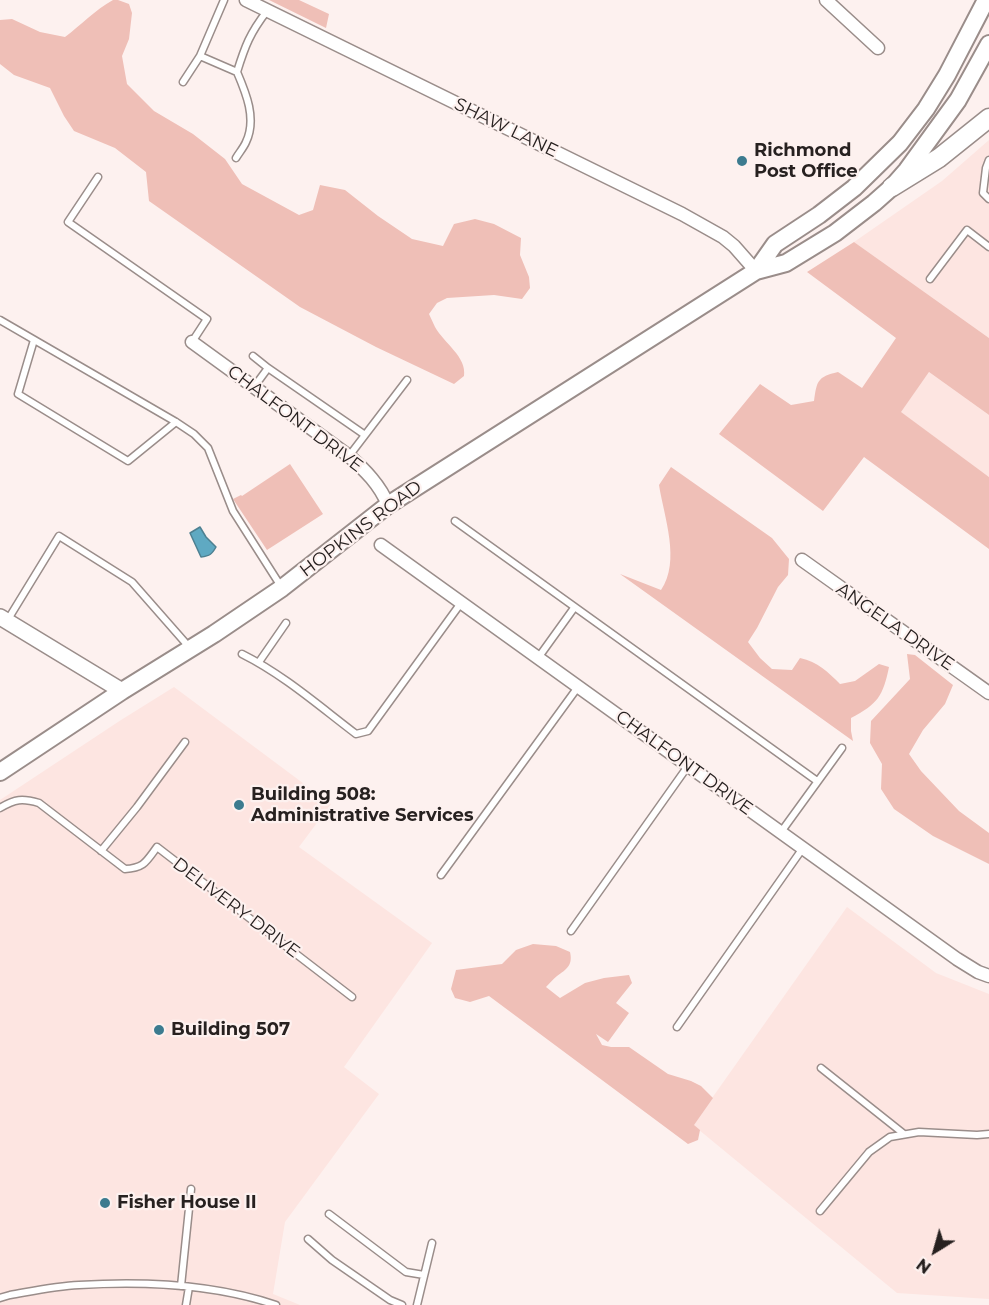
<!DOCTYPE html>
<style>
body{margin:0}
#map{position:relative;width:989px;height:1305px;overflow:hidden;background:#fdf1ef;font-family:Montserrat,sans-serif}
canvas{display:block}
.north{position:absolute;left:905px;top:1221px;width:60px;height:60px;-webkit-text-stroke:4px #fdf1ef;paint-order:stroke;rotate:217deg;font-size:16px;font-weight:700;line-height:24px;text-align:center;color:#272120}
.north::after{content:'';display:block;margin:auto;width:21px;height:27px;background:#272120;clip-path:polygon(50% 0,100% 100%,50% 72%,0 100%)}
</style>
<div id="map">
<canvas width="989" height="1305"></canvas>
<div class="north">N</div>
</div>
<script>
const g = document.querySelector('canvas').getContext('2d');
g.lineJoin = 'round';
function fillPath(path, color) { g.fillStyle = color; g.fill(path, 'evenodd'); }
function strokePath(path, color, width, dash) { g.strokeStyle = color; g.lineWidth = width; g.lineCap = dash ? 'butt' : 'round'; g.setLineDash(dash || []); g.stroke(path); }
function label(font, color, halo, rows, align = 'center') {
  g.font = font + ' Montserrat,sans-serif'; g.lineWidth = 4.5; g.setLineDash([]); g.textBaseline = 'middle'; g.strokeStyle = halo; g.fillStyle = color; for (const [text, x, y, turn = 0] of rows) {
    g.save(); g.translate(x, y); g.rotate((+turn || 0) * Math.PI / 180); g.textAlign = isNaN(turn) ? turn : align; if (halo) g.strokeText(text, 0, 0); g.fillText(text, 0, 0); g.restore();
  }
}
fillPath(new Path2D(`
 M989,140V338L854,242L942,181Z
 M929,372L989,415V477L900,412Z
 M174,687L331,804L299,847L432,943L344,1067L379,1094L285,1222L273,1294L300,1305H0V800L121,720Z
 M847,907L936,973L989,994V1299L897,1293L693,1125Z`), '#fde5e1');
fillPath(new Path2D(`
 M113,0H118L129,4L132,13L129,39L122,56L127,84L154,111L193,134L225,159L242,184L299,215L313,210L320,185L345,190L378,216L412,239L443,246L454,224L475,219L494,224L521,238L520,255L529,277L530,288L522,299L494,295L447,298L437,303L429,314C431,318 433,323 435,327C444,343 467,357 464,376L454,384L376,347L300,307L149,201L146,172L115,148L74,131L64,116L50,88L14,75L0,64V20L12,19L40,32L65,37C81,25 95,10 113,0Z
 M269,0H299L329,14L326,28Z
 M854,242L989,338V415L929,372L901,412L989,477V549L864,457L823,511L719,434L760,384L791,405L814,401C817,381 817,377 838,372L862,388L896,338L807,272Z
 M290,464L323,514L267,550L233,499L241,495L242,496Z
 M671,467L772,538L789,559L788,575L778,587L757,628L748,642L760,658L772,669L792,670L800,658C818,662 828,672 840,684L855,681L879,664L889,667C883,696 878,704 851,718V731L853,741L620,574L661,590C681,561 664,517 659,485Z
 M907,654L915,655L953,685L945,704L923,730L909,754L921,771L959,811L989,833V864L933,836L894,809L881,789L882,764L870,743L871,721L910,679Z
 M533,944L556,946L570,952C573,965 567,969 557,976C553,979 550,983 546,987L560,998L585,983L604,978L629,975L632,983L616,1003L629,1013L608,1042L596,1034L602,1045L611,1047H629L668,1074L691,1081L701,1086L713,1098L694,1125L700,1130L698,1140L688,1144L489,996L470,1002L455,998L451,989L456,970L502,964L516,950Z`), '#efbfb7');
const water = new Path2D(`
 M200,527L206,537L216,547C212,554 210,556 201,557L190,533Z`);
fillPath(water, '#5fa9c2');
strokePath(water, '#4e8091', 1.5);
const service = new Path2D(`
 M224,0L200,56L237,72C245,46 250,33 267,11
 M183,82L200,56
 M236,158C239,153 244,147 246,142C257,119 246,93 237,72
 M989,160L986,168L983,193L989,199
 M98,177L68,222L207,319L192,342
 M930,279L967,230L989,247
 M0,320L176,422L194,434L208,448L233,511L282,588
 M34,340L18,394L128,461L176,422
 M253,356L268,368L365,435
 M254,387L268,368
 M349,456L407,380
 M455,521L817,781
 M7,621L59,536L132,582L190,648
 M242,654C284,675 319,706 356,734L368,731L461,603
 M538,658L574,608
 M259,662L286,623
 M0,808C15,799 22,798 39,803L125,869C144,868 146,862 157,847L352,997
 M781,832L842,748
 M101,851L137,807L185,742
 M441,875L578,687
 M571,931L688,766
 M677,1027L803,848
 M821,1068L904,1134
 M820,1211L869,1152L890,1137L919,1132L977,1135L989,1134
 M329,1214L406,1272L424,1275
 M308,1239L332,1260L390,1300L402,1305
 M181,1286L191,1189
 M0,1298L10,1295C33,1291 56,1286 79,1285C144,1281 214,1284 276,1305
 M186,1305L189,1287
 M417,1305L432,1243`);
const minor = new Path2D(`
 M246,0L682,214L723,237L734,246L756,271
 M826,0L878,48
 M192,342L349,456C365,470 380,485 388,505
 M381,545L957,959L978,972L989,976
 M802,560L989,693`);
const tertiary = new Path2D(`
 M0,617L122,691`);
const secondary = new Path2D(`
 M756,271L775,244L819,215L854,188L900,143L926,109L947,75L986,0
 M0,772L122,691L214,634L282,588L388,505L756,271L786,263L835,233L874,203L892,187L907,170L958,100L989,44`);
const primary = new Path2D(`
 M892,187L939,158L989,118`);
strokePath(service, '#9a8d8a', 9);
strokePath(minor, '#9a8d8a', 15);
strokePath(tertiary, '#9a8d8a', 18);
strokePath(secondary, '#9a8d8a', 20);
strokePath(primary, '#9a8d8a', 21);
strokePath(service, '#fff', 6);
strokePath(minor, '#fff', 12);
strokePath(tertiary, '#fff', 15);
strokePath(secondary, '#fff', 16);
strokePath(primary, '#fff', 18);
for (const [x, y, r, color] of [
 [742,161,6,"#3c7b8f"],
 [239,805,6,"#3c7b8f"],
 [159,1030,6,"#3c7b8f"],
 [105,1203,6,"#3c7b8f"]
]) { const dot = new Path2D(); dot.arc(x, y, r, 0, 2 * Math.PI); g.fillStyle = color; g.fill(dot); strokePath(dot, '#fdf1ef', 2); }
label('18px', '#272120', '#fdf1ef', [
 ["SHAW LANE",506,128,26],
 ["CHALFONT DRIVE",295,419,37],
 ["HOPKINS ROAD",361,529,-37],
 ["ANGELA DRIVE",895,627,35],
 ["CHALFONT DRIVE",684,763,36],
 ["DELIVERY DRIVE",236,908,37]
]);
label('bold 18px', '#272120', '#fdf1ef', [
 ["Richmond",754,151],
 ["Post Office",754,172],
 ["Building 508:",251,795],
 ["Administrative Services",251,816],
 ["Building 507",171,1030],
 ["Fisher House II",117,1203]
], 'left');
</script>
